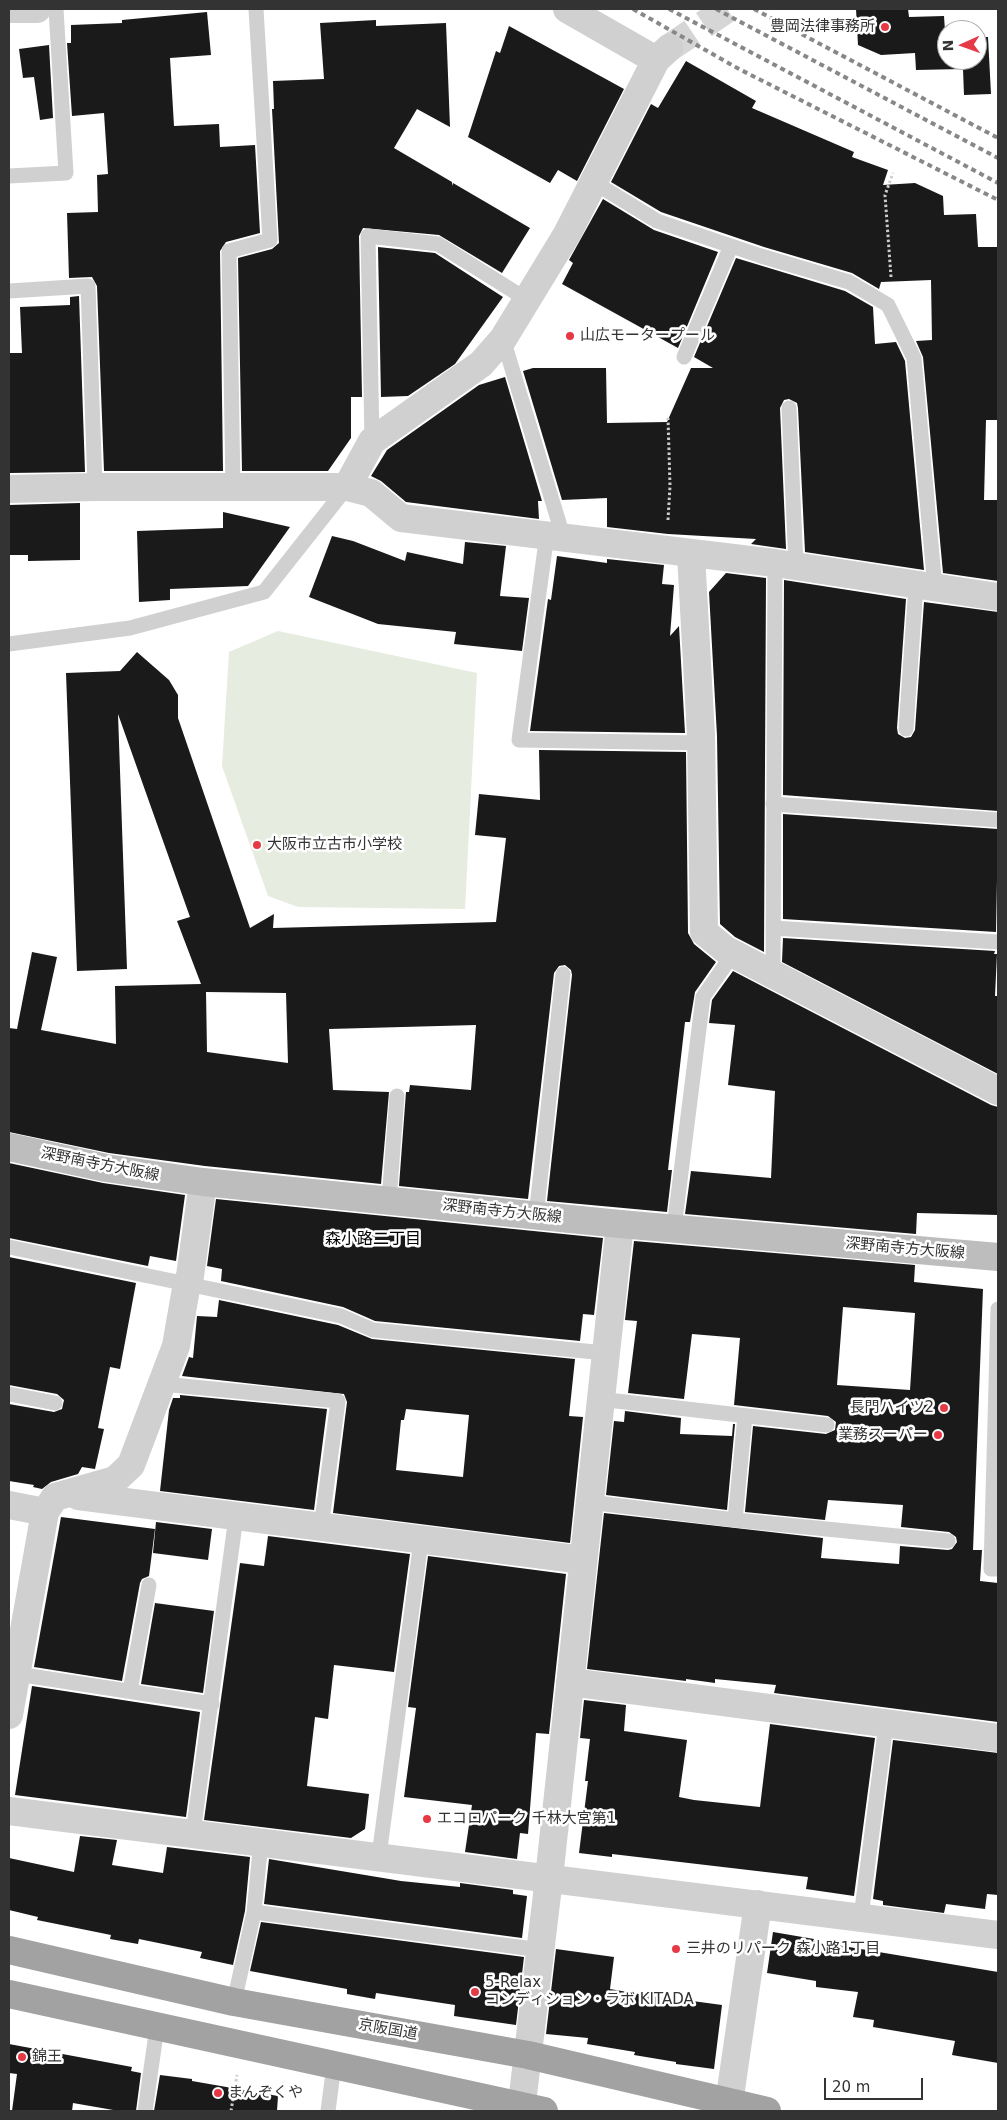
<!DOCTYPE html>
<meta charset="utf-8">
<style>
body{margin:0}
#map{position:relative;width:1007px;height:2120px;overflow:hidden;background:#fff;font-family:"DejaVu Sans",sans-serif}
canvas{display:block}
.frame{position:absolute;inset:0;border:10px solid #333;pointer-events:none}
.north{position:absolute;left:937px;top:20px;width:50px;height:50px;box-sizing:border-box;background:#fff;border:1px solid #adadad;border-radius:50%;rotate:268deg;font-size:14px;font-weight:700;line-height:20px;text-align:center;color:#333}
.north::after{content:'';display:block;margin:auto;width:18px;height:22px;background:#e63946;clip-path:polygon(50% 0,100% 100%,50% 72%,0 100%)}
.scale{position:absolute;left:824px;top:2078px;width:99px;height:22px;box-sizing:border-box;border:2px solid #333;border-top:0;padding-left:6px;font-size:15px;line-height:18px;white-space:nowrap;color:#333;-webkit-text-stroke:4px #fff;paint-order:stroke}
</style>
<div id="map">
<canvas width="1007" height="2120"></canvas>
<div class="frame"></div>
<div class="north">N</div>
<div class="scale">20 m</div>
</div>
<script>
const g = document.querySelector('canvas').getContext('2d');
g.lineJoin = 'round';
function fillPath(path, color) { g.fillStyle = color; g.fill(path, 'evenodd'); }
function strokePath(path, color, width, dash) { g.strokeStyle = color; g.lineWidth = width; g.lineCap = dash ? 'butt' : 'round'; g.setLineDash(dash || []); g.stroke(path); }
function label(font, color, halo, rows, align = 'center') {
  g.font = font + ' "DejaVu Sans","Noto Sans JP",sans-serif'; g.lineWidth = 5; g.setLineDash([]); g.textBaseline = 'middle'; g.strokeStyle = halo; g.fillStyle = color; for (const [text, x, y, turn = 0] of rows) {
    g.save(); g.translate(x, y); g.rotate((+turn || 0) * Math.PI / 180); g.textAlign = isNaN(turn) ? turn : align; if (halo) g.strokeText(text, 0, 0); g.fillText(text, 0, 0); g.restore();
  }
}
fillPath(new Path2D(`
 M278,631L477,673L465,909L298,907L268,896L222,766L229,652Z`), '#e6ecdf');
fillPath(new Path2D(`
 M856,9H908L909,17L944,16L947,60H977V37H988L991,94L964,95L963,69L916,70L915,53L881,55L858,45Z
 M207,12L211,55L170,58L174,126L219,124L220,147L255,145L260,233L226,242L220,251L223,471H104L97,286L92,277L69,278L67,213L98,212L97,175L108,174L104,113L72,116L67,43H71V25L122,23V20Z
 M376,20V26L446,23L450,127L417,109L394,148L452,182V186L453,183L530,228L502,273L439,235L363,228L359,236L362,397H351V438L328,471H242L238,258L272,249L279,243L272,109H274L273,81L324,79L320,23Z
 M509,26L624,89L577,181L558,170L550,183L468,137L496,51L500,53Z
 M49,45L53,118L40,120L34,77L23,78L19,49Z
 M686,61L756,101L752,108L854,152L852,157L888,170L883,185L915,183L943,196L944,215L976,214L978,247H998V420H986L984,500H998V581L943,573L923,357L916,341L932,340L931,280L881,282L879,289L852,273L764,247L661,212L611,182L651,104L658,108Z
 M603,199L654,230L718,252L678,348L562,284L573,263L569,260Z
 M378,247L435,253L503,297L455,364L408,396L381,397Z
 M736,258L845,291L873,307L875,344L896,342L905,361L924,570L805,552L798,408L797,403L789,399L784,400L780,408L786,549L751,544L756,539L668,534L607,527V498L562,500L523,371L533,368H606L607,423L667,422L691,368H713L694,357Z
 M79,296L85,472L9,473V353H22L20,307L70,305V297Z
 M505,377L542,501H538L539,519L406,502L381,481L371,476L387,450L479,385Z
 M80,503V560L28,561V555H9V505Z
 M223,512L290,527L248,586L170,589V600L139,602L137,531L223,528Z
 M332,536L353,541L405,561L407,552L463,564L465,542L506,546L500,596L529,598L522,651L454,644L456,632L378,624L309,597Z
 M557,556L607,563V559L664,565L662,584L674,585L670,636L679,626L685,733L530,731L548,599L551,600Z
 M726,573L766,578L764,952L735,937L720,924L717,736L709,592Z
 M784,580L906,599L897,728L898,734L905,738L911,737L915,730L924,602L998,612V811L783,795Z
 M137,652L169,680L178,695V718L250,928L274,914L273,928L496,922L506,838L475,835L479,794L540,800L539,750L686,752L688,933L694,944L716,962L695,992L690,1022H685L668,1170H672L667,1212L547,1201L572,975L571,970L565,965L559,966L554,973L528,1199L399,1186L406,1092H409L410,1085L471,1090L476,1025L329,1029L333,1090L389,1092L381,1184L205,1166L109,1153L9,1132V1028L17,1029L32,952L57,957L41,1030L116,1044L115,986L201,984L177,921L190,917L118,714L127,969L77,971L66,673L120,671ZM206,992L286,993L288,1063L207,1052Z
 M783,814L998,829L996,932L783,919Z
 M783,938L995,951L994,954H997L995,996H998V1074L782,962Z
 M733,971L991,1105L998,1107V1215L917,1213L916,1234L685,1214L691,1171L771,1178L775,1091L728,1085L735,1025L709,1023L712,1000Z
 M9,1163L103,1183L185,1195L176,1261L150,1256L148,1266L9,1238Z
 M216,1199L603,1238L594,1315L583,1314L580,1341L375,1321L343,1307L221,1281L222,1269L207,1266Z
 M634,1241L915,1265L914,1282L983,1289L973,1550H982L980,1581L998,1583V1722L774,1693L776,1685L715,1679V1683L686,1679V1681L587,1669L604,1513L823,1538L821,1558L899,1564L900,1546L948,1550L952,1549L957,1542L956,1537L949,1532L901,1527L903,1505L828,1500L825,1520L745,1512L753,1426L826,1434L835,1430L836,1422L828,1416L734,1405L740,1338L692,1334L684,1399L628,1393L637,1321L625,1320ZM843,1307L915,1313L910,1390L837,1385Z
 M9,1257L136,1283L120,1369L110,1367L98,1428L104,1429L95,1469L82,1467L78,1474L51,1482L42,1489L33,1487L34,1485L9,1481V1404L54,1412L62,1409L64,1400L57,1394L9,1385Z
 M219,1300L338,1325L372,1339L575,1359L569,1416L583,1417L570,1543L333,1513L347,1402L344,1394L182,1376L189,1357L193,1358L197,1316L217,1317ZM406,1409L469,1415L463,1477L396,1470L401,1420H404Z
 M180,1395L327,1409L314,1510L160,1491L169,1410L173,1398H180Z
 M625,1411L681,1418L680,1434L732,1436L733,1424H735L727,1510L606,1495L614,1421L624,1422Z
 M61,1517L155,1529L149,1576L142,1579L140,1583L122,1681L34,1667Z
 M156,1522L212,1529L208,1560L153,1553Z
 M268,1536L410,1554L394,1672L334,1665L328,1719L315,1717L307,1786L369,1794L365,1829L351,1838L204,1820L240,1563L264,1566Z
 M428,1556L566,1574L549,1734L536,1733L528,1834L520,1833L517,1859L465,1852L472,1805L404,1797L416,1708L408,1707Z
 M155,1603L214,1611L203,1693L141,1684Z
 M32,1686L200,1712L186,1817L15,1795Z
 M584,1700L626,1705L624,1731L687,1740L679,1797L694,1800L760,1807L770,1724L875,1738L854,1896L806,1889L808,1877L612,1854V1857L579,1853L588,1781H585L590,1739L580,1738Z
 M893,1740L998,1753V1895L987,1894L985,1909L946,1904L944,1913L883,1905V1901L873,1899Z
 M80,1836L117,1840L112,1865L163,1873L167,1847L250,1857L245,1911L233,1965L200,1958L202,1952L139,1939L138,1944L110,1939L111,1935L37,1920L38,1917L9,1910V1858L74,1872Z
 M269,1859L401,1881L460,1887V1883L513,1890V1894L527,1896L522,1938L264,1904Z
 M261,1922L524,1957L516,2025L454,2016L455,2005L376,1993L375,1999L347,1994V1989L250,1971Z
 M773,1932L814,1939L813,1941L998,1972V2063L952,2055L955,2041L873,2027L874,2020L853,2017L858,1992L816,1987V1981L767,1973Z
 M556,1949L614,1957L610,1989L685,2002V2000L722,2005L714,2069L676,2064V2062L634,2055L635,2052L587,2044L588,2038L546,2034Z
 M9,2044L132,2067L131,2071L141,2073L136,2111H119L73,2103L72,2111H12L17,2074L9,2073Z
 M160,2075L192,2079V2081L278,2096L277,2111H154Z`), '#1a1a1a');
strokePath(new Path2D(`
 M669,48L727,9`), '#d6d6d6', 28, [28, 14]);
strokePath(new Path2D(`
 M891,277L885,195L893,173
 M668,520L670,486L668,418
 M231,2111L237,2075`), '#cdcdcd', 3, [2.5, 2.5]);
strokePath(new Path2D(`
 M9,176L66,173L56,9
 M595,183L657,221L761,256L849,282L888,305L914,358L935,588
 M9,291L88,286L95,487
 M503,339L563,536
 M684,357L731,246
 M789,408L796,566
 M372,441L368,236L438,244L526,299
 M233,487L229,251L270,240L256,9
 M547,534L519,740L702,743
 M9,644L130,628L264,592L347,487
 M906,729L916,585
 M773,804L998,820
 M773,928L998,942
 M773,973L775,563
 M389,1200L397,1096
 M536,1216L563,974
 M674,1228L703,997L733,954
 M9,1247L341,1316L373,1330L605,1353
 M998,1309L991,1569H998
 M162,1384L338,1401L321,1528
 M9,1394L55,1403
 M599,1399L827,1425
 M589,1502L735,1520L948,1541
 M735,1520L745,1416
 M17,1674L212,1704
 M130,1691L149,1585
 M193,1833L236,1517
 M379,1856L421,1541
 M254,1912L541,1950
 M861,1917L886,1724
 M234,2002L254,1912L261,1841
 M145,2111L157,2027
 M328,2111L334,2065`), '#d0d0d0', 15);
strokePath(new Path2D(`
 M9,9H37
 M567,9L656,60
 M347,487L372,441L481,364L503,339L567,234L656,60L669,48
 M9,489L95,487H347L371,493L401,518L775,563L998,597
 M691,554L701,736L704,932L726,950L998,1091
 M78,1496L583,1560
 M9,1505L45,1512
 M570,1682L998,1738
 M9,1715L45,1512L55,1497L115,1480L131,1465L176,1346L187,1283L190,1276L203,1182
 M9,1811L998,1935
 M729,2103L758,1904
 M521,2111L549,1878L620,1224`), '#d0d0d0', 28);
strokePath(new Path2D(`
 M9,1147L106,1168L203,1182L620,1224L998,1257`), '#bdbdbd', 28);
strokePath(new Path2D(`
 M9,1950L234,2002L528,2055L767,2111
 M9,1994L544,2111`), '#a2a2a2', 28);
strokePath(new Path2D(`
 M633,9L739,69L998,200
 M669,9L998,183
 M716,9L998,158
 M754,9L998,138`), '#888', 4, [5, 4]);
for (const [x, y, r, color] of [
 [885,27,5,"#e63946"],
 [570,336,5,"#e63946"],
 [257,845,5,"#e63946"],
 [944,1408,5,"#e63946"],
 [938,1435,5,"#e63946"],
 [427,1819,5,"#e63946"],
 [676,1949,5,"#e63946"],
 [475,1992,5,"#e63946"],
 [22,2057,5,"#e63946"],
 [218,2093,5,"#e63946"]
]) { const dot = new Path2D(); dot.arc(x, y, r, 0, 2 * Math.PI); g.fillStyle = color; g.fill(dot); strokePath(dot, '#fff', 2); }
label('15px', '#333', '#fff', [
 ["豊岡法律事務所",875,27,"right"],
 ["山広モータープール",580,336],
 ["大阪市立古市小学校",267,845],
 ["長門ハイツ2",934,1408,"right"],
 ["業務スーパー",928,1435,"right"],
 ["エコロパーク 千林大宮第1",437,1819],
 ["三井のリパーク 森小路1丁目",686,1949],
 ["5-Relax",485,1983],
 ["コンディション・ラボ KITADA",485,2000],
 ["錦王",32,2057],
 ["まんぞくや",228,2093]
], 'left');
label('15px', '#333', '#fff', [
 ["深野南寺方大阪線",100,1165,11],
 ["深野南寺方大阪線",502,1212,6],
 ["深野南寺方大阪線",905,1249,5],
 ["京阪国道",388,2030,10]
]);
label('16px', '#000', '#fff', [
 ["森小路二丁目",373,1240]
]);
</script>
